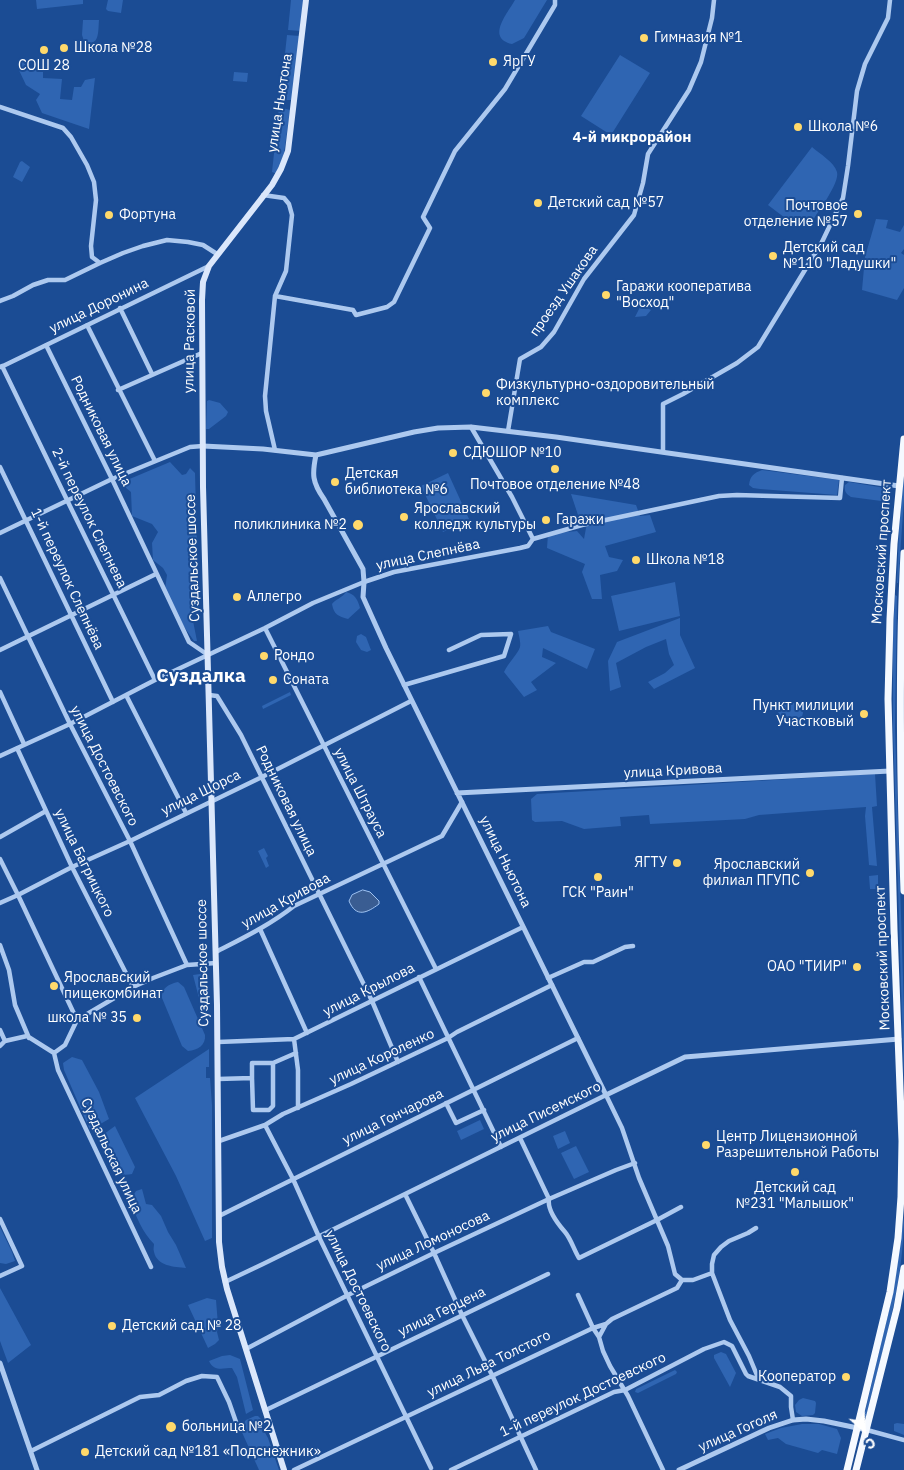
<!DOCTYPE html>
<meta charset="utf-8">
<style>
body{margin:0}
#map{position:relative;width:904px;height:1470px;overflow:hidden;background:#1b4c94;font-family:"IBM Plex Sans",sans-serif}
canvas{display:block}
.north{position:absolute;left:839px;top:1405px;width:50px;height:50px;-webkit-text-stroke:4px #1b4c94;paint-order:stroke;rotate:154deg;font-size:14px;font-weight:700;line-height:20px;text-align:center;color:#fff}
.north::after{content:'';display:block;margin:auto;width:18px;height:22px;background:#fff;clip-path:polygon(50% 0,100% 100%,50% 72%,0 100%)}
</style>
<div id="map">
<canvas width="904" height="1470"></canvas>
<div class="north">С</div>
</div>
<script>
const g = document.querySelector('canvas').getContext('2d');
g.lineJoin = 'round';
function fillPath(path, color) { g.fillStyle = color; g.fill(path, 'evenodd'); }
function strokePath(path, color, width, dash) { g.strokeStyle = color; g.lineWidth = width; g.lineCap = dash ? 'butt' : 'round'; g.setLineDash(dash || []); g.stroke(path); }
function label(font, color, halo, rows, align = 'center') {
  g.font = font + ' "IBM Plex Sans",sans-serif'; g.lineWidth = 4; g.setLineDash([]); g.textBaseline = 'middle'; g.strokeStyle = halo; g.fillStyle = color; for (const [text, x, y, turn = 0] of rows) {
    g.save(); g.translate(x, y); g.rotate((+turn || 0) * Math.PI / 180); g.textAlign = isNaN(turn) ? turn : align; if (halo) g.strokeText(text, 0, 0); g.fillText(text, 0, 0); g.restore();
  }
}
fillPath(new Path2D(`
 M36,0H83V4L37,9Z
 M108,0H123L121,13L108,11L106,9Z
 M291,0H303L301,31L288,30Z
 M515,0H547L524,38L512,44C486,38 507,14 515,0Z
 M83,20H99C98,31 100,48 84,41L82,35Z
 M287,35L300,36L292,100H280Z
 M620,55L650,73L611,135L581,116Z
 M24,61L30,72L39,64L43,66V78L62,79L60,99L72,100L74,87H81L85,80L95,78L89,129L42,113L36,100L40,94L26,85L17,66Z
 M234,72L248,73L247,82L233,81Z
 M279,107L290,110L284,153L277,174L272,172Z
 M812,147C820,154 834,162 837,172C840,183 817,213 811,223L797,227L768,205Z
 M22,161L30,167L22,182L13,177L20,162Z
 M876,219L888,220L886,228L900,232L904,225V249L901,253L904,255V288L897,300L862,290L865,257Z
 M641,305L651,310L646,316L635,317Z
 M209,400L220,403L228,412L226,416L209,429H206L207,401Z
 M170,462L182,475L186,474L190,468L195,473L198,585L192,616L197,641H194L180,621L165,589L167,575L163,568L153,560L152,543L158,532L152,524L132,516L131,492L120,483Z
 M762,470L839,480L837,495L760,489L753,488L749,485C750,476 754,473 762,470Z
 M904,472V500L898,583H897L899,528Z
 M448,473L469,519L443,532L421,486Z
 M849,482L891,489L889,502L851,497C846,494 844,491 845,485Z
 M571,494L636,505L640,516L650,515L656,532L605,546L609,557L623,560L617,571L600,575L602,599H592L582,572L585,564L547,548L548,534L577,531L584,539L586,528L590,518L578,515Z
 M675,582L680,616L619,631L611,596Z
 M346,592C355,594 358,600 360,608L348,619C338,616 334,615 332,604C336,599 342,598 346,592Z
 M895,595L897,596L895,728L904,1009V1081L893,728V633Z
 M680,618V635L695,668L654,689L648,682L665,673L674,665L669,654L666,639L646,647L616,663L621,687L610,691L608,661L617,642Z
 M548,626L551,632L595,649L587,669L543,648L542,657L556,663L531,682L537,690L524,697L504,672C508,663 518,654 520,647C521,643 519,636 518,631Z
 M361,634L366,637L371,650L367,652L361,650L356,642L357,636Z
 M290,692L291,695L263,709L262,706Z
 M784,703H796L801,705L803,713L801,720L796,721L781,717L778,712Z
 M875,774L877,806L872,807L877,866L869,865L865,816L866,807L759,815L745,819L650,824L649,815L620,817L621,826L584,829L562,821L535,822L532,820L531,799L537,794Z
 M264,848L268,856L266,858L269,866L266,868L258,851Z
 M878,875V889H870L869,876Z
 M207,973L209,1020L200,1002L193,975Z
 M178,982L184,987L205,1035C206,1045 198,1050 188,1051L182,1046L162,998C161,988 169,984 178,982Z
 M209,1049V1067H206V1078H210L212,1105V1238L205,1241L176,1176L135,1098Z
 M72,1057L82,1060L99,1092L109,1119L90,1130L64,1070L63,1063Z
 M480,1120L484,1129L461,1140L457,1131Z
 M115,1126L135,1167L132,1174C128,1175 123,1175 119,1174C111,1170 99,1146 100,1137Z
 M565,1131L570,1143L558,1149L553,1136Z
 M576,1146L589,1172L574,1179L561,1153Z
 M142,1189L146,1204L152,1205L161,1216L168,1232L176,1245L186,1268C174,1267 157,1266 154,1252C153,1249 154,1246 154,1244C143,1233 134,1214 131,1199L136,1191Z
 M904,1216C904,1284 882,1351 866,1417L864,1416L893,1293Z
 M0,1227L12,1252L15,1261L6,1264L0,1263Z
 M0,1288L31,1345L8,1363L0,1341Z
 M207,1298L216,1300L218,1325L217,1332L219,1340L215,1344L208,1348L188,1305Z
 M721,1352L726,1354L736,1373L730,1387L714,1358V1355Z
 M230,1355L240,1359L253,1410L246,1414L237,1377L232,1368C223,1368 214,1372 209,1361L222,1356Z
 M675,1370L677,1372L676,1374L638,1393L635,1392L636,1389Z
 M803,1398L815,1401L816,1403L815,1413L813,1415L802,1416L796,1412L795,1405L799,1400Z
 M255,1416H258L263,1421V1429L268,1438L279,1470H259L240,1428L246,1420Z
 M897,1423L904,1424V1435L894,1431V1424Z
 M802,1424H819L837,1429L841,1438L837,1454L822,1450L818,1453L786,1444L778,1438L768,1440L765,1434L781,1428Z`), '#2f65b2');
const water = new Path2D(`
 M363,890L370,892L379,901V904C367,913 356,918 349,901L352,895Z`);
fillPath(water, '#3a5d92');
strokePath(water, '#a0c3f1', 1);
strokePath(new Path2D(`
 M0,107L63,128L71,137L87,165L94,182L96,200L91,246L92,257L100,263
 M263,195L284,198L289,204L292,215L286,271L275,296L265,396L266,411L275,450
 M275,296L353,310L356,315L387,307L394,302L430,228L423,217L455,151L505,89L555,5V0
 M0,301L13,296L33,285L48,280H65L100,263L123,253L143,246L167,240L188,242L203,245L217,254
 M120,308L152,374
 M87,325L155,461
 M46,345L112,479L189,642L208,655
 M2,366L67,500L155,680
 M1,367L209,266
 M118,390L202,353
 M471,427L512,497L533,539
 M508,431L520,359L541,347L554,332L584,279L634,215L643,183L648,154L689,90L701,62L712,18L714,0
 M663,452V404L683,394L737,363L758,347L822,242L843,198L848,166L857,91L865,64L888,18L890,0
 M0,467L113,702
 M0,533L112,479L190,447L203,446
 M0,578L70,724L130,841L187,965
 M265,628L436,969
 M0,650L156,574
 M404,685L504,656L511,634L481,635L449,650
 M0,692L24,744
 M126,695L186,813
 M209,695L217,696L241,735L372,1001L398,1062
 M17,748L72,867L133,987
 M0,756L70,724L155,680L265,628L313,603L364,582L394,572L520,548L528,546L533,539L582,525L719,496L737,495L840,498L842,478
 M0,837L46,811
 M0,859L18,895L77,1020
 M0,903L18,895L72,867L130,841L262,777L411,701
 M260,929L307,1033
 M0,945L9,970L15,1005L29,1038
 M216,952C243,938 270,925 294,906L442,836L462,802
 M419,977L501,1147
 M548,978L584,962H593L625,947L633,946
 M0,1030L5,1041
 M294,1039L298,1070V1108
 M218,1042L294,1039L523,927
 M0,1046L5,1041L27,1036L54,1053
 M54,1053L58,1070L151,1267
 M54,1053L65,1045L77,1020L133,987L153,978L187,965L216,963
 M273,1063L296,1053
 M218,1079L252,1078L253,1110H269L273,1106V1063H252V1078
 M446,1103L456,1123L484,1110
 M265,1125L293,1179L319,1237L431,1468
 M520,1138L549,1199C547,1210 558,1224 565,1232C571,1239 574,1250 579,1258L657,1220L681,1207
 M219,1141L265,1125L283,1114L351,1084L448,1038L457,1032L552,985
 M405,1194L434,1253L462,1315L492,1375L536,1470
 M219,1216L578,1038
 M0,1219L22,1266L0,1276
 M756,1228L748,1233L729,1241L721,1247L714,1255L712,1264V1273L730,1320L749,1356L759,1380
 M225,1282L263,1264L606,1095L622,1128L639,1178L668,1246L675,1274L682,1280
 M578,1295L593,1328L599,1337L603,1351L610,1366L628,1396L663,1470
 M599,1337L606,1324
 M246,1349L348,1295L434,1253L549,1199L616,1170L635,1163
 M266,1410L548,1274
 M867,1430L904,1440
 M31,1451L140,1397L159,1395L186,1381L202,1376L217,1377L229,1402L236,1422
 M294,1470L593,1328L606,1324L612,1319L677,1288L682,1280H693L712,1273
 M451,1470L614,1392L625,1390L704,1349L724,1342L732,1346L746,1374L748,1376L780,1387L791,1396V1407L793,1420`), '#adc9ef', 4.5);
strokePath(new Path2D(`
 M203,446L263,449L316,455L414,432L438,428L471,427L556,437L899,486
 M316,455C312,474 312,482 324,499L363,569L364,582L363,597L386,648L606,1095L685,1057L899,1039
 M457,793L890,771
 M0,1363L37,1470
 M679,1470L769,1428L793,1420L806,1419L824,1421L867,1430`), '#adc9ef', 5);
strokePath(new Path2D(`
 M284,1470L227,1289L222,1267L219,1242L217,1005L203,487L202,300L203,282L209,266L272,185L281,169L288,151L306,0`), '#dbe7fb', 6);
strokePath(new Path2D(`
 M904,553C898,666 900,778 904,891
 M847,1470L890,1292L898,1238L901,1197L902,1141L894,930L888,699L890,619L894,544L904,439
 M856,1470L897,1308L904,1268`), '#f5f9ff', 7);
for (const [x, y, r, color] of [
 [644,38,5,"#ffd96b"],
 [64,48,5,"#ffd96b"],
 [44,50,5,"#ffd96b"],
 [493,62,5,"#ffd96b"],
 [798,127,5,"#ffd96b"],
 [538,203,5,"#ffd96b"],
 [858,214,5,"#ffd96b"],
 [109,215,5,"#ffd96b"],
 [773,256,5,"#ffd96b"],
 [606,295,5,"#ffd96b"],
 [486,393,5,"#ffd96b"],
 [453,453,5,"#ffd96b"],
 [555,469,5,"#ffd96b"],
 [335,482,5,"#ffd96b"],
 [404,517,5,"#ffd96b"],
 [546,520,5,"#ffd96b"],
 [358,525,6,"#ffd96b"],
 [636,560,5,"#ffd96b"],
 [237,597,5,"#ffd96b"],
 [264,656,5,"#ffd96b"],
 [273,680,5,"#ffd96b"],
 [864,714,5,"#ffd96b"],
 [677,863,5,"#ffd96b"],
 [810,873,5,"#ffd96b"],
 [598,877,5,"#ffd96b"],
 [857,967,5,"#ffd96b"],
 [54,986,5,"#ffd96b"],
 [137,1018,5,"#ffd96b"],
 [706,1145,5,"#ffd96b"],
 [795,1172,5,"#ffd96b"],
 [112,1326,5,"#ffd96b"],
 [846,1377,5,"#ffd96b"],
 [171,1427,6,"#ffd96b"],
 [85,1452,5,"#ffd96b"]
]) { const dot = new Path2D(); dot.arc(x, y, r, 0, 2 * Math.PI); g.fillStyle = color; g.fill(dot); strokePath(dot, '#1b4c94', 2); }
label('14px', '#fff', '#1b4c94', [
 ["Гимназия №1",654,38],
 ["Школа №28",74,48],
 ["ЯрГУ",503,62],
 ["СОШ 28",44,66,"center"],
 ["Школа №6",808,127],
 ["Детский сад №57",548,203],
 ["Почтовое",848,206,"right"],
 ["отделение №57",848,222,"right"],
 ["Фортуна",119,215],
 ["Детский сад",783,248],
 ["№110 \"Ладушки\"",783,264],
 ["Гаражи кооператива",616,287],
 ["\"Восход\"",616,303],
 ["Физкультурно-оздоровительный",496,385],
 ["комплекс",496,401],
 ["СДЮШОР №10",463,453],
 ["Детская",345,474],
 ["библиотека №6",345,490],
 ["Почтовое отделение №48",555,485,"center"],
 ["Ярославский",414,509],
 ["колледж культуры",414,525],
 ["Гаражи",556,520],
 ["поликлиника №2",347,525,"right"],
 ["Школа №18",646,560],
 ["Аллегро",247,597],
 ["Рондо",274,656],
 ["Соната",283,680],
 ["Пункт милиции",854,706,"right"],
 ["Участковый",854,722,"right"],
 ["ЯГТУ",667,863,"right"],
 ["Ярославский",800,865,"right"],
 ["филиал ПГУПС",800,881,"right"],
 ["ГСК \"Раин\"",598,893,"center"],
 ["ОАО \"ТИИР\"",847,967,"right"],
 ["Ярославский",64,978],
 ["пищекомбинат",64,994],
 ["школа № 35",127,1018,"right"],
 ["Центр Лицензионной",716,1137],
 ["Разрешительной Работы",716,1153],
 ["Детский сад",795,1188,"center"],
 ["№231 \"Малышок\"",795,1204,"center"],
 ["Детский сад № 28",122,1326],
 ["Кооператор",836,1377,"right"],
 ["больница №2",182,1427],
 ["Детский сад №181 «Подснежник»",95,1452]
], 'left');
label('14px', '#fff', '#1b4c94', [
 ["улица Ньютона",280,103,-81],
 ["проезд Ушакова",564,291,-55],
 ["улица Доронина",99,306,-26],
 ["улица Расковой",190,341,-89],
 ["Родниковая улица",101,431,64],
 ["2-й переулок Слепнева",89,518,64],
 ["Московский проспект",882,552,-86],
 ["улица Слепнёва",428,555,-12],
 ["Суздальское шоссе",193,558,-92],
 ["1-й переулок Слепнёва",67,579,65],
 ["улица Достоевского",104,766,63],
 ["улица Кривова",673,771,-3],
 ["улица Щорса",201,793,-26],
 ["улица Штрауса",360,793,63],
 ["Родниковая улица",286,801,64],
 ["улица Ньютона",505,862,64],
 ["улица Багрицкого",84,863,64],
 ["улица Кривова",286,901,-29],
 ["Московский проспект",883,958,-92],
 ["Суздальское шоссе",203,963,-91],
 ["улица Крылова",369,990,-27],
 ["улица Короленко",382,1057,-25],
 ["улица Писемского",546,1112,-26],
 ["улица Гончарова",393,1117,-26],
 ["Суздальская улица",111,1156,65],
 ["улица Ломоносова",433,1241,-25],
 ["улица Достоевского",358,1291,64],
 ["улица Герцена",442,1312,-26],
 ["улица Льва Толстого",489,1364,-26],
 ["1-й переулок Достоевского",583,1395,-25],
 ["улица Гоголя",738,1431,-24]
]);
label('bold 15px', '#fff', '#1b4c94', [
 ["4-й микрорайон",632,138]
]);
label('bold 19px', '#fff', '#1b4c94', [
 ["Суздалка",201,677]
]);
</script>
